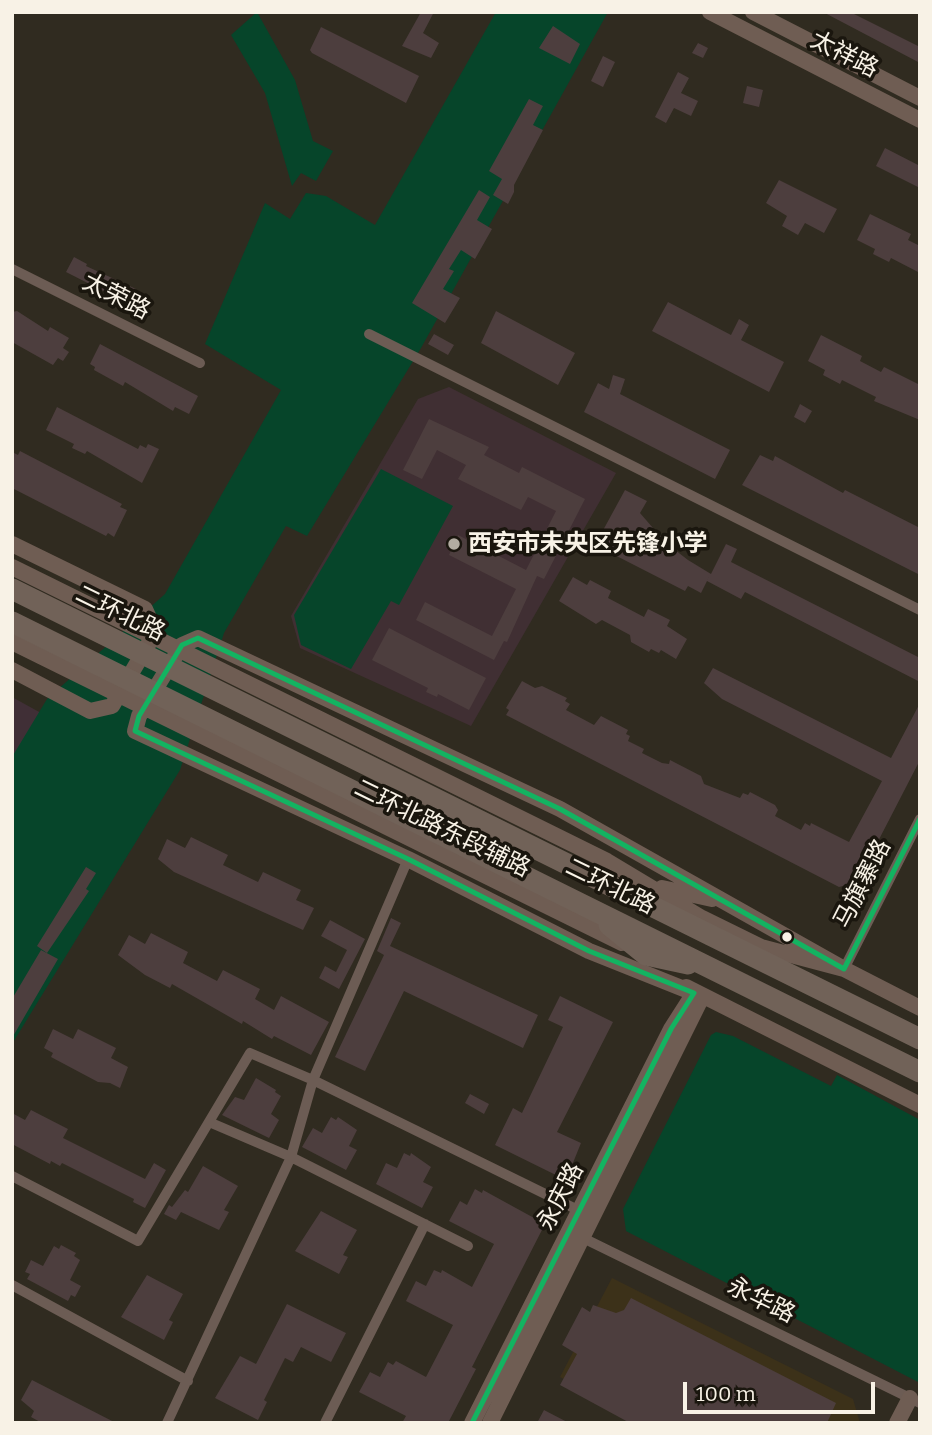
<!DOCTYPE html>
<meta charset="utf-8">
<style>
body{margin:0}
#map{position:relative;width:932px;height:1435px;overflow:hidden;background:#302b20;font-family:Bitter,serif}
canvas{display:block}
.frame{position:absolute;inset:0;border:14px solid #f8f2e6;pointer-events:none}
.scale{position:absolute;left:683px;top:1382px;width:192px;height:32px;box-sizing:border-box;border:4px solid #f8f2e6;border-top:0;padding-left:9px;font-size:21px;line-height:24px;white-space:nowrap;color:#f8f2e6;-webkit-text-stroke:5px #1a160e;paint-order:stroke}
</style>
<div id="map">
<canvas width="932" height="1435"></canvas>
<div class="frame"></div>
<div class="scale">100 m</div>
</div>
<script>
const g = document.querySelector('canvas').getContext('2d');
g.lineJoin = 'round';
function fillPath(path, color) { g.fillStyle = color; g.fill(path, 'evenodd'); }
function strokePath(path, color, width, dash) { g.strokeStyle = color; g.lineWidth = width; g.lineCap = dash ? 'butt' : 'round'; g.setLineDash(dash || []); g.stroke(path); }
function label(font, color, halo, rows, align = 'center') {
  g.font = font + ' Bitter,"Noto Sans SC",serif'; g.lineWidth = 7; g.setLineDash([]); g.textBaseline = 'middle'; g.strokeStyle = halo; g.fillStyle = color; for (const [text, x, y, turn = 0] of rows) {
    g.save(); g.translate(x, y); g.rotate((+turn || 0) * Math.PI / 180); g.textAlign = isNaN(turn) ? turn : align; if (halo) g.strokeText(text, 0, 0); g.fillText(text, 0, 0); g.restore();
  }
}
fillPath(new Path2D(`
 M612,1278L853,1399L860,1423H651L560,1377Z`), '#3c3119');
fillPath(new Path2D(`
 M12,697L79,734L12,847Z`), '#402f36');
fillPath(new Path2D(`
 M449,387L616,473L471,726L300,648L291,616L418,399Z`), '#402f33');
fillPath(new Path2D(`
 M257,12L295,80L313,141L333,151L316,181L301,173L292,186L265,93L231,35Z
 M496,12H608L421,348L307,536L286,526L224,633L180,770L12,1044V757L47,699L165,594L281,390L205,344L265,203L290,219L306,193L326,196L375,225Z
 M381,469L453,506L399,605L391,601L351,669L301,645L294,615Z
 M716,1032L733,1036L831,1086L837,1075L920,1120V1383L626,1231L623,1209L711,1035Z`), '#06452a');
fillPath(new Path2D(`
 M421,12H434L423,33L439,43L431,58L402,46Z
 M823,12H850L920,47V63Z
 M553,26L580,44L570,64L539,48Z
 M321,27L419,76L406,103L312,53L310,50Z
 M698,43L708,48L703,58L692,53Z
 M603,56L615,62L603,87L591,81Z
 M678,72L689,78L681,93L698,101L691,116L674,108L666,123L655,117Z
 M747,86L763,90L759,107L743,103Z
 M529,99L543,106L533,125L543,130L514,185V192L508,204L493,195L502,179L489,171Z
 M885,148L920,166V188L876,166Z
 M779,180L837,209L824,233L805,223L798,235L782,226L787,216L766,203Z
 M479,190L490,197L477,220L492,229L475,259L461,250L449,269L454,271L443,289L460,298L445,323L412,303Z
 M870,214L911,234L908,240L920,246V273L891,258L889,262L873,254L875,249L857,240Z
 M74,257L87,264L86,266L136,289L129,304L66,272Z
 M668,302L731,335L739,319L749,325L741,340L784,362L769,392L652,331Z
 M17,311L48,331L50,327L69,338L63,348L69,352L63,361L58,358L53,365L12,342V312Z
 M496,311L575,353L558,385L481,343Z
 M434,334L454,345L448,355L428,344Z
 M821,335L862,356L860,361L881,372L884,367L920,385V420L874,401L876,397L842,380L840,384L823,375L825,370L808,361Z
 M100,344L198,396L189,414L175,407L173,411L125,382L123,386L94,370L95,367L90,364Z
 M613,375L625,379L620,394L730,450L715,479L584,412L598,383L609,389Z
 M800,404L812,411L805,423L794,417Z
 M57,407L138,449L140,445L146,448L148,444L159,449L142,483L87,451L85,454L72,448L74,444L46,430Z
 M429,419L489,447L484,455L519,473L522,467L585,499L544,579L537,576L507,642L504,641L494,660L416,620L425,602L492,636L516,589L449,555L458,535L526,570L556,511L528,497L521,510L458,479L466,465L437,450L422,479L403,470Z
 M20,451L122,504L120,507L127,510L114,537L108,533L106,536L12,488V452L18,455Z
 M760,455L773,461L775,456L843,493L845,490L920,528V575L742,485Z
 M625,490L647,501L640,513L666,543L688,560L711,574L726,544L737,549L731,562L920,658V682L745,592L741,599L707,581L710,575L701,593L688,586L685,591L595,545Z
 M573,577L587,585L590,580L611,591L608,598L644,617L648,609L670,620L667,626L687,639L676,659L661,650L659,653L651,649L649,652L631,642L630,635L602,620L596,624L559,601Z
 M389,628L486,678L469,710L438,694L437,697L426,692L428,688L372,660Z
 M713,668L891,758L920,703V760L857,882L839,887L506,715L509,710L506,708L522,681L535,688L542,686L567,698L565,701L570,704L566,710L594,725L601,716L628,730L626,734L630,736L628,741L644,749L642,753L662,763L669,764L670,760L701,776L704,784L740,798L743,793L748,795L750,792L775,805L778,810L775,816L801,830L805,823L810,826L811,823L849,842L882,781L722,699L704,683Z
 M191,837L228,855L223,865L258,882L263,872L301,890L296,900L314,908L303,930L174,872L158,859L167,839L185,848Z
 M86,867L96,873L86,889L89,891L47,953L37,946Z
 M391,918L401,923L390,946L538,1015L523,1048L404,991L365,1071L335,1057L384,955L377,951Z
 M330,920L365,939L339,989L319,978L325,966L336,972L347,950L321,936Z
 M151,933L188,952L183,963L217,981L223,970L260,989L255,999L274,1010L281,996L329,1022L311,1055L274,1036L272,1039L243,1021L242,1024L172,984L170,988L145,975L118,955L129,935L145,944Z
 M41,950L58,959L12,1038V999Z
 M560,996L613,1022L557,1132L581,1143L566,1180L495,1145L513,1108L522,1113L563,1027L548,1020Z
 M53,1029L73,1039L78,1029L116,1048L111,1058L128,1067L120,1088L110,1083L98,1082L51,1057L53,1053L44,1048Z
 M256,1078L276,1090L275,1092L281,1096L271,1114L279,1120L269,1138L222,1115L235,1097L244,1100Z
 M470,1094L489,1104L484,1114L465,1103Z
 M31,1110L68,1129L63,1138L145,1179L154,1163L166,1170L145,1208L133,1202L134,1199L62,1163L60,1166L51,1161L50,1164L12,1144V1113L25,1120Z
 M331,1117L336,1120L338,1117L357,1130L349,1146L357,1150L346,1170L302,1147L313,1128L322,1133Z
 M404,1153L410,1156L411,1153L431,1167L423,1182L433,1187L422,1208L376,1184L386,1163L397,1168Z
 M203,1166L238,1186L224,1210L229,1212L219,1230L181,1212L176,1220L164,1214L169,1205L172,1207L185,1190L188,1192Z
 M475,1189L482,1193L483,1190L545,1224L472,1367L476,1369L448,1423H402L406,1416L359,1392L370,1372L380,1377L388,1362L393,1365L396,1361L426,1377L453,1325L406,1301L416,1281L426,1286L434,1270L441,1273L442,1270L472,1287L494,1244L449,1221L460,1201L467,1205Z
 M321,1211L357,1230L343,1255L348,1257L339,1274L295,1251Z
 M61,1245L76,1253L74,1256L80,1260L70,1280L81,1286L75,1297L71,1295L68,1301L27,1279L30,1274L25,1272L31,1260L43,1266L54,1246L59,1249Z
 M147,1275L183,1294L169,1320L173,1322L164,1340L121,1317Z
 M631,1298L836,1403L827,1423H630L560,1385L577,1354L562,1345L582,1307L590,1312L593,1305L616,1313L624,1310Z
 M287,1304L346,1333L331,1362L301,1347L293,1362L285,1358L264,1400L267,1402L258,1420L215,1398L240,1356L256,1364Z
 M32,1380L116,1423H42L31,1417L34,1411L21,1400Z
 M544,1410L569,1423H537Z`), '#4d3e3e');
strokePath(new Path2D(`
 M12,269L200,363
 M369,334L920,610
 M844,969L920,819
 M209,1122L291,1157L468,1246
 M12,1176L138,1241L250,1053L313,1080L584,1213
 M583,1238L920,1403
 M12,1285L188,1381
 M167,1423L291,1157L313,1080L408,859
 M325,1423L425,1224`), '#6c5c54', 10);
strokePath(new Path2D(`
 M710,12L920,120
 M753,12L920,98
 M12,544L145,609L153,627L149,643L112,706L90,711L12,670
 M12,567L607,861L702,918L761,947L844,969L920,1008
 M12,642L622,943
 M662,888L712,899
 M686,987L920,1105
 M472,1423L671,1029L694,993L589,951L408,859L135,731L139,716L182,645L198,638L560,809L844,969
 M490,1423L702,997
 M897,1423L910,1398`), '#6f5d53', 16);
strokePath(new Path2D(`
 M12,589L920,1039
 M12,622L920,1072
 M609,925L646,955L688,964`), '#716258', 21);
strokePath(new Path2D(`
 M472,1423L671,1029L694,993L589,951L408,859L135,731L139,716L182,645L198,638L560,809L844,969L920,819`), '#13b361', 5);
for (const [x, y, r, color] of [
 [454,544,7,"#b2aca1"],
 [787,937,6,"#f8f2e6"]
]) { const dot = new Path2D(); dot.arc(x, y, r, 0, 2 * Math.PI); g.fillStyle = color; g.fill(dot); strokePath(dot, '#1a160e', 2.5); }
label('24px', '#f8f2e6', '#1a160e', [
 ["太祥路",844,55,27],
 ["太荣路",116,297,27],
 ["二环北路",120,614,26],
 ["二环北路东段辅路",442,829,26],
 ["马旗寨路",863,884,-63],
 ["二环北路",610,887,26],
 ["永庆路",561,1197,-63],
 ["永华路",761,1301,26]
]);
label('bold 24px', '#f8f2e6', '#1a160e', [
 ["西安市未央区先锋小学",468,544]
], 'left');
</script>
